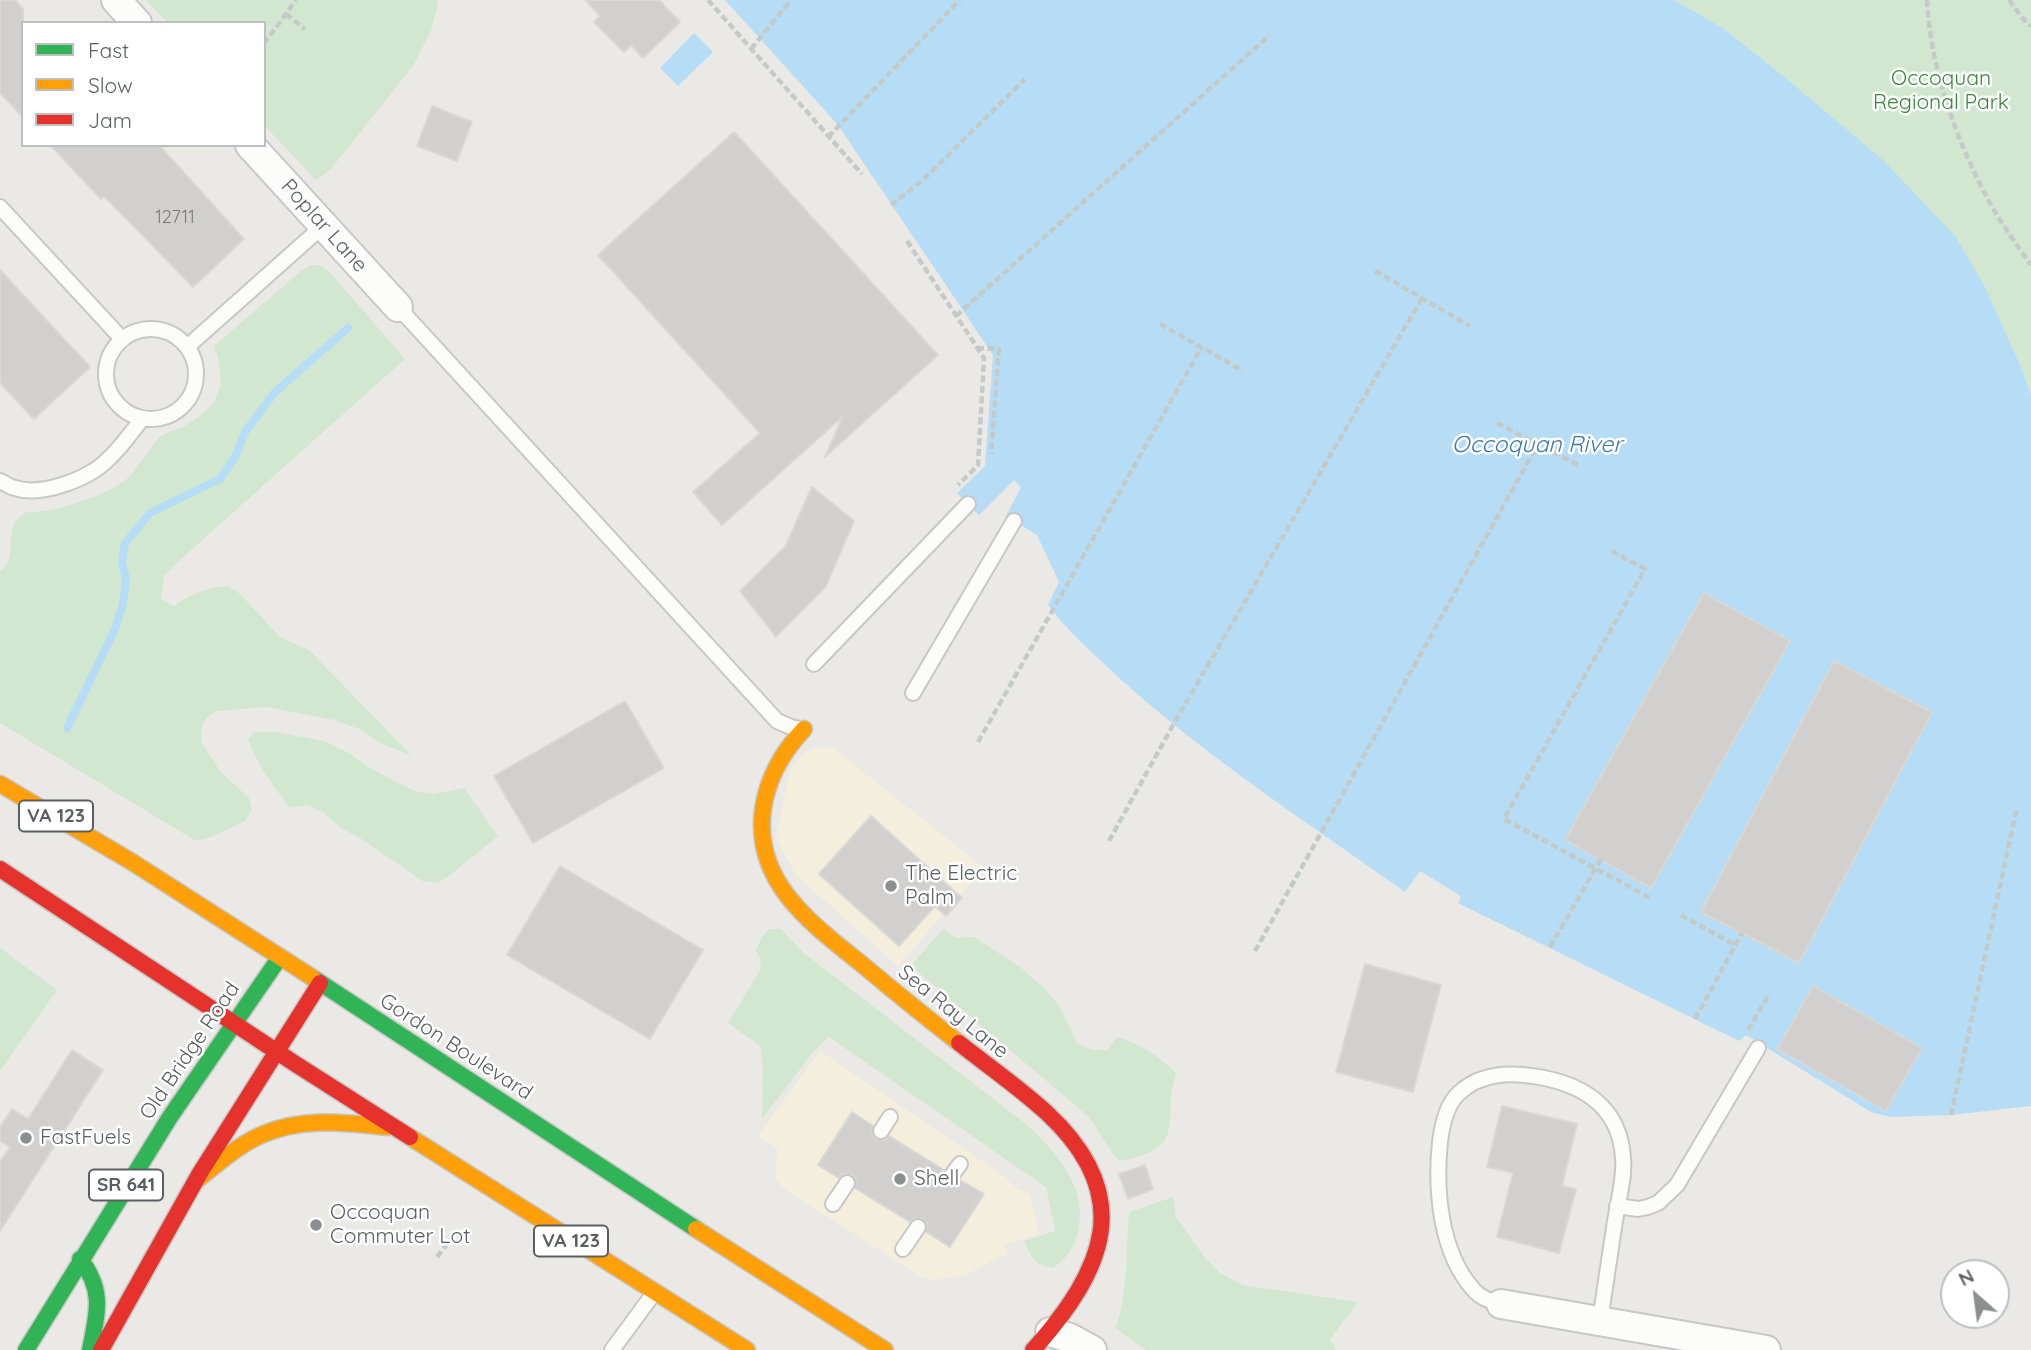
<!DOCTYPE html>
<style>
body{margin:0}
#map{position:relative;width:2031px;height:1350px;overflow:hidden;background:#eae9e5;font-family:Quicksand,sans-serif}
canvas{display:block}
.legend{position:absolute;left:21px;top:21px;width:245px;height:126px;box-sizing:border-box;background:#fff;border:2px solid #bdbfc0;margin:0;padding:9px 12px;list-style:none;font-size:21px;color:#5a5e62}
.legend li{display:flex;align-items:center;gap:14px;height:35px}
.legend b{width:35px;border:2px solid #bdbfc0}
.north{position:absolute;left:1940px;top:1259px;width:70px;height:70px;box-sizing:border-box;background:#fff;border:2px solid #bdbfc0;border-radius:50%;rotate:332deg;font-size:19px;font-weight:700;line-height:28px;text-align:center;color:#5a5e62}
.north::after{content:'';display:block;margin:auto;width:24px;height:32px;background:#8c8f90;clip-path:polygon(50% 0,100% 100%,50% 72%,0 100%)}
</style>
<div id="map">
<canvas width="2031" height="1350"></canvas>
<ul class="legend">
<li><b style="height:9px;background:#30b455"></b>Fast</li>
<li><b style="height:9px;background:#ff9f0a"></b>Slow</li>
<li><b style="height:9px;background:#e5322d"></b>Jam</li>
</ul>
<div class="north">N</div>
</div>
<script>
const g = document.querySelector('canvas').getContext('2d');
g.lineJoin = 'round';
function fillPath(path, color) { g.fillStyle = color; g.fill(path, 'evenodd'); }
function strokePath(path, color, width, dash) { g.strokeStyle = color; g.lineWidth = width; g.lineCap = dash ? 'butt' : 'round'; g.setLineDash(dash || []); g.stroke(path); }
function label(font, color, halo, rows, align = 'center') {
  g.font = font + ' Quicksand,sans-serif'; g.lineWidth = 5; g.setLineDash([]); g.textBaseline = 'middle'; g.strokeStyle = halo; g.fillStyle = color; for (const [text, x, y, turn = 0] of rows) {
    g.save(); g.translate(x, y); g.rotate((+turn || 0) * Math.PI / 180); g.textAlign = isNaN(turn) ? turn : align; if (halo) g.strokeText(text, 0, 0); g.fillText(text, 0, 0); g.restore();
  }
}
fillPath(new Path2D(`
 M815,747L833,748L984,868L898,966L797,876L776,838L790,770L798,758Z
 M820,1051L1004,1176L1016,1188L1030,1194L1039,1234L1004,1244L1007,1253L965,1275L934,1280L921,1277L783,1188L775,1177L778,1149L758,1136Z`), '#f4eedd');
fillPath(new Path2D(`
 M146,0H437L438,4L431,31L413,66L331,169L316,180L264,125V23H168Z
 M1674,0H2031V395L2022,369L1984,285L1882,160L1782,75L1723,28Z
 M311,265H319L329,271L405,359L181,559L164,576L161,599L174,606C194,593 204,588 228,586L240,594L280,637L310,651L411,755L380,743L362,730L334,720L267,707L217,711L206,718L201,729L202,743L220,771L249,798L252,810L245,821L209,838L196,841L0,723V571C18,559 5,535 17,519C20,516 24,514 27,512C52,514 113,494 131,475C141,463 149,448 160,437C167,431 177,430 184,426C221,406 228,384 214,346L301,271Z
 M254,732H274L324,741L349,753L367,766L396,782L415,791L433,794L464,788L498,836L450,875L438,883L422,881L365,841L339,827L324,813L308,805L289,807C273,785 257,765 248,739Z
 M769,929H781L805,954L1026,1124C1055,1151 1086,1185 1079,1227C1076,1245 1068,1258 1053,1268C1034,1265 1032,1258 1024,1241L1055,1231L1046,1187L829,1037L814,1051L762,1119L763,1064L760,1046L728,1023L761,969L760,958L756,951L761,938Z
 M943,929L956,938L974,937L1020,967L1044,988L1058,1004L1077,1043L1091,1049L1106,1051L1118,1037C1140,1044 1160,1057 1176,1073C1174,1080 1172,1088 1171,1095C1170,1109 1172,1127 1165,1140C1157,1153 1134,1158 1120,1161L1114,1156L1090,1118L911,966Z
 M0,948L57,990L0,1071Z
 M1173,1197L1176,1217L1203,1255L1220,1273L1242,1285L1358,1302L1330,1339L1336,1350H1146L1116,1328C1128,1290 1126,1251 1129,1212Z`), '#d2e7d0');
fillPath(new Path2D(`
 M725,0H1674L1723,28L1782,75L1883,160L1955,236L1984,285L2022,369L2031,395V1106L1951,1115L1891,1117L1871,1112L1746,1035L1739,1041L1458,903L1461,896L1420,871L1405,892C1307,822 1204,756 1115,674C1092,653 1067,630 1048,605L1059,582L1037,535L1006,516L1021,487L1014,480L979,515L957,493L985,466L993,355L838,125Z
 M694,33L713,52L678,86L660,68Z`), '#b6dcf6');
strokePath(new Path2D(`
 M67,728L115,629L123,604L126,578L122,562L125,543L150,513L220,479L235,457L245,432L275,392L348,328`), '#b6dcf6', 8);
const building = new Path2D(`
 M0,0H15L23,9V117L0,93Z
 M585,0H659L680,22L643,58L631,45L624,52L594,22L600,16Z
 M432,106L472,122L457,161L417,146Z
 M734,132L938,355L825,457L843,416L722,525L693,492L760,433L598,255Z
 M50,145H159L244,239L193,287L104,196L101,199Z
 M0,270L90,367L34,419L0,383Z
 M812,487L854,521L826,586L776,637L740,591L785,547Z
 M1704,593L1790,641L1651,888L1565,840Z
 M1834,661L1932,712L1799,963L1701,912Z
 M625,701L664,768L533,843L494,776Z
 M871,816L962,898L946,916L935,906L899,946L819,874Z
 M560,866L703,950L650,1039L507,955Z
 M1365,964L1441,985L1413,1092L1336,1072Z
 M1813,986L1922,1048L1886,1111L1777,1049Z
 M72,1050L103,1070L0,1231V1162L10,1147L0,1141V1127L12,1109L28,1119Z
 M1502,1106L1577,1124L1562,1186L1576,1189L1559,1253L1497,1237L1513,1173L1487,1167Z
 M852,1112L873,1126L872,1135L876,1139L885,1140L889,1136L944,1170L943,1178L947,1183L955,1184L960,1180L984,1194L950,1247L926,1232L927,1223L923,1219L914,1218L910,1222L855,1188L856,1179L852,1175L843,1174L839,1178L818,1165Z
 M1145,1165L1153,1189L1128,1199L1119,1174Z`);
fillPath(building, '#d1d0ce');
strokePath(building, '#d9d8d4', 2);
const lane = new Path2D(`
 M0,207L122,339
 M398,307L777,721L791,727L801,729
 M106 374a45 45 0 1 1 90 0a45 45 0 1 1-90 0Z
 M187,347L323,226
 M0,481C5,483 10,487 15,488C39,496 78,482 98,468C115,455 129,436 142,419
 M814,664L968,504
 M913,693L1014,521
 M881,1131L890,1117
 M952,1175L960,1164
 M833,1204L847,1183
 M1617,1206L1638,1209L1648,1207L1658,1203L1677,1185L1758,1048
 M903,1249L918,1227
 M1501,1304C1490,1301 1480,1298 1473,1289C1440,1252 1435,1189 1440,1142C1442,1125 1446,1105 1459,1093C1481,1072 1511,1072 1539,1077C1585,1085 1620,1108 1623,1158C1625,1176 1618,1202 1615,1221C1610,1255 1605,1288 1600,1321
 M612,1350L654,1293`);
const street = new Path2D(`
 M116,0L137,23
 M250,145L398,307
 M1501,1304L1766,1350
 M1050,1332L1070,1338L1092,1350`);
const fast = new Path2D(`
 M313,978L696,1229
 M80,1259C105,1291 97,1314 90,1350
 M26,1350L170,1117L280,957`);
const slow = new Path2D(`
 M804,729C760,776 745,839 786,894C807,922 837,944 864,966C895,992 927,1018 959,1043
 M0,784L132,862L313,978
 M410,1137L747,1350
 M197,1180C217,1164 236,1147 259,1136C300,1117 344,1122 387,1127
 M696,1229L885,1350`);
const jam = new Path2D(`
 M0,869L294,1063L410,1137
 M959,1043C988,1066 1020,1088 1047,1113C1137,1197 1104,1270 1033,1350
 M101,1350L200,1173L320,983`);
strokePath(lane, '#c7c7c7', 18);
strokePath(street, '#c7c7c7', 32);
strokePath(fast, '#c5c6c5', 19);
strokePath(slow, '#c5c6c5', 19);
strokePath(jam, '#c5c6c5', 19);
strokePath(new Path2D(`
 M708,0L862,174
 M1927,0C1931,74 1959,148 1995,212C2006,230 2019,248 2031,265
 M2009,0L2023,19L2031,26
 M286,14L305,29
 M264,44L296,0
 M751,49L791,0
 M828,137L960,0
 M891,205L922,181L1025,79
 M907,241L984,358L978,465L958,485
 M1375,271L1470,326
 M956,316L1270,35
 M1160,324L1243,371
 M977,348L999,349L991,454
 M1497,423L1580,466
 M1612,551L1645,569L1504,819L1652,899
 M978,742L1201,348
 M1109,841L1173,725L1422,298
 M1681,915L1735,945
 M1550,947L1601,859
 M1255,951L1538,444
 M1695,1019L1742,933
 M1748,1030L1769,994
 M1951,1115L2017,807
 M437,1257L454,1235`), '#c4cac7', 4.5, [7, 3.5]);
strokePath(lane, '#fcfcfb', 14);
strokePath(street, '#fcfcfb', 28);
strokePath(fast, '#30b455', 16);
strokePath(slow, '#ff9f0a', 16);
strokePath(jam, '#e5322d', 16);
for (const [x, y, r, color] of [
 [891,886,7,"#8c8f90"],
 [26,1138,7,"#8c8f90"],
 [900,1179,7,"#8c8f90"],
 [316,1225,7,"#8c8f90"]
]) { const dot = new Path2D(); dot.arc(x, y, r, 0, 2 * Math.PI); g.fillStyle = color; g.fill(dot); strokePath(dot, '#fff', 2.5); }
label('18px', '#797c7e', null, [
 ["12711",175,218]
]);
for (const [x, y, w] of [
 [56,816,74],
 [126,1185,74],
 [571,1241,74]
]) { const box = new Path2D(); box.roundRect(x - w / 2, y - 15.5, w, 31, 5); g.fillStyle = '#fff'; g.fill(box); strokePath(box, '#5a5e62', 2); }
label('bold 19px', '#5a5e62', null, [
 ["VA 123",56,816],
 ["SR 641",126,1185],
 ["VA 123",571,1241]
]);
label('21px', '#368638', '#fff', [
 ["Occoquan",1941,79],
 ["Regional Park",1941,103]
]);
label('21px', '#5a5e62', '#fff', [
 ["Poplar Lane",324,226,48],
 ["Sea Ray Lane",953,1012,39],
 ["Gordon Boulevard",456,1047,33],
 ["Old Bridge Road",190,1051,-56]
]);
label('21px', '#5a5e62', '#fff', [
 ["The Electric",905,874],
 ["Palm",905,898],
 ["FastFuels",40,1138],
 ["Shell",914,1179],
 ["Occoquan",330,1213],
 ["Commuter Lot",330,1237]
], 'left');
label('italic 23px', '#3e78af', '#fff', [
 ["Occoquan River",1537,445]
]);
</script>
